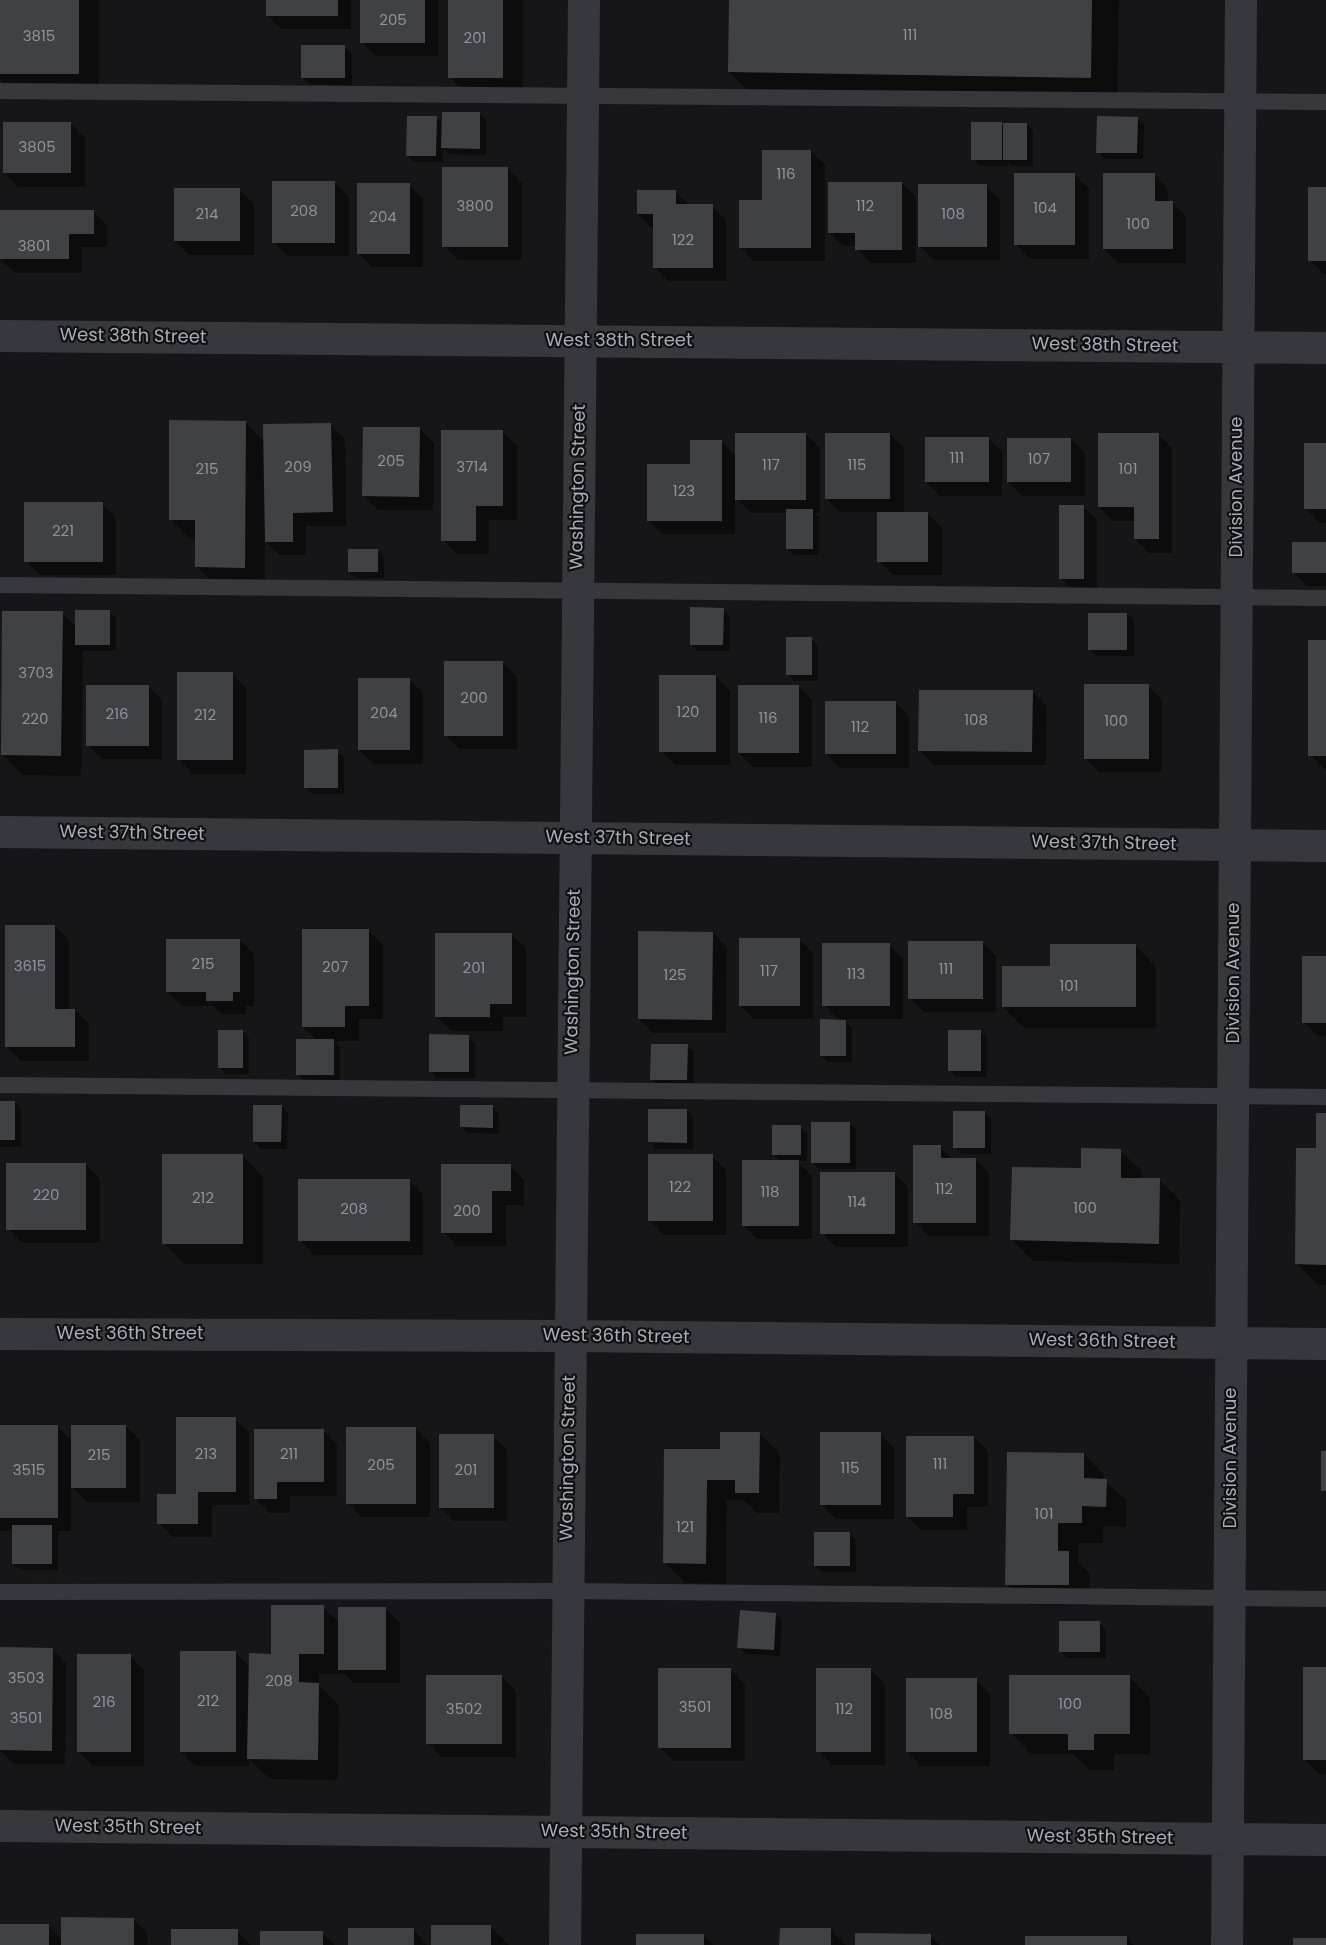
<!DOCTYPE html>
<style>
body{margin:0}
canvas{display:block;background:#161618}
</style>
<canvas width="1326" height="1945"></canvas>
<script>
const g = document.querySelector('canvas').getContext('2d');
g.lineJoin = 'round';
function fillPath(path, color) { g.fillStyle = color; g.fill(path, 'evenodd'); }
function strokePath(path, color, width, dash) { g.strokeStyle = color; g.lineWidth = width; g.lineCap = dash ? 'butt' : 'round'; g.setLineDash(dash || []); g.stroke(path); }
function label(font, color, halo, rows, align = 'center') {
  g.font = font + ' Poppins,sans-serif'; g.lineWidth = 4.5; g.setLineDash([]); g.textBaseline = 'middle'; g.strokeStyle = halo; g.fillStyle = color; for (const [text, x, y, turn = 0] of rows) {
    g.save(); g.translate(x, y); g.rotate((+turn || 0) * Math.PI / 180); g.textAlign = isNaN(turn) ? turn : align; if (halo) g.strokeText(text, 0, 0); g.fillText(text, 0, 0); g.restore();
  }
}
fillPath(new Path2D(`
 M0,0H99V95H15L0,79Z
 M267,0H351V29H281L267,15Z
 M362,0H438V56H376L362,42Z
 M449,0H523V98H470L449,77Z
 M730,0H1119L1117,104L756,99L729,72Z
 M345,47L352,54V85L309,84L302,77Z
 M479,114L486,120V155L449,154L443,148V162H414L407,155L437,118L443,124Z
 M1137,118L1144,125L1143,159H1105L1098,152Z
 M71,124L85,138V187H18L4,172Z
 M1001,124L1005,128L1027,124L1033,131V166H1012L1008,162V166H980L973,159Z
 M811,151L825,165V261H754L740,247Z
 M508,169L522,183V260H458L444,246Z
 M1075,175L1089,189V259H1030L1016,245Z
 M1154,175L1168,189V202H1172L1186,216V263H1118L1104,249Z
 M335,183L349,197V256H288L274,242Z
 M902,183L916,197V263H871L857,249V246H843L829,232Z
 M409,185L423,199V267H372L358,253Z
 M986,186L1000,200V260H934L920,246Z
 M1326,189V274H1324L1310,260Z
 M240,190L254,204V255H189L175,241Z
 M675,191L690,206H712L726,220V281H668L654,267V228H652L638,214Z
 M93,211L107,225V247H82V273H15L0,259Z
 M245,422L265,442L331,425L345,439L346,526H306V555H280L265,541V588L217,587L196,566V540H191L170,519Z
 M420,429L434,443L433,510H378L364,496Z
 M503,432L517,446V520H489V554H457L443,540Z
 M806,434L820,448V513H815L819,517V555H794L788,548V513H751L735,497V534H662L648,520L692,465L721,441L737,457Z
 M890,434L904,448V514H928L942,528V575H893L879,561V512H840L826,498Z
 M1158,434L1172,448V553H1149L1135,539V521H1113L1099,507Z
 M988,438L1002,452V496H940L926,482Z
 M1071,439L1085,453V496H1022L1008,482Z
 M1326,444V523H1320L1306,509Z
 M102,504L116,518V575H40L26,561Z
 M1083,506L1097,520V592H1075L1061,578Z
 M1326,543V586H1307L1293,572Z
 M377,550L384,557V578H356L349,571Z
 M723,610L730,616V651H698L691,645Z
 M109,612L116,618V651H83L81,776L23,775L2,754L62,613L77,628Z
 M1127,614L1134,621V656H1096L1089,649Z
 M811,639L818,645V681H794L788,674Z
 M1326,641V769H1324L1310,755Z
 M503,663L517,677V749H459L445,735Z
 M232,674L246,688V774H193L179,760Z
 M716,676L730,691V765H675L661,751Z
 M409,679L423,693V764H374L359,750Z
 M148,686L162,700V759H102L88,745Z
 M798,686L812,700V767H753L739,753Z
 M1148,686L1162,700V772H1099L1085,758Z
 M1033,692L1047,706L1046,765H934L920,751Z
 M895,702L909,716V768H840L826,754Z
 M337,751L344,757V794H312L306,787Z
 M55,926L69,940V1010H75L89,1024V1061H21L7,1047Z
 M369,931L383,945V1019H359V1041H334L340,1047V1081H304L298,1074L317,1040L303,1027Z
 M713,933L727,947L726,1033H653L639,1019Z
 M512,935L526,949V1017H503V1031H451L437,1017Z
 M799,939L813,953V1019H754L740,1005Z
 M240,940L254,954V1006H246V1014H222L213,1006H182L168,992Z
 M982,942L996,956V1012H924L910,998Z
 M889,945L903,959V1019H843L852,1028V1062H828L821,1056L840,1021L824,1005Z
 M1136,946L1156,967V1028H1024L1003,1007L1052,968Z
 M1326,958V1036H1318L1304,1022Z
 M243,1031L249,1038V1074H226L219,1067Z
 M980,1031L987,1038V1077H956L950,1070Z
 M468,1036L475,1043V1078H437L431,1071Z
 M687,1045L694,1052L693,1086H658L652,1079Z
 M0,1102H15L21,1109V1147H0Z
 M281,1106L288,1113L287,1149H261L254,1142Z
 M492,1107L499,1114V1134L468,1133L461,1127Z
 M687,1110L693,1117V1149H656L649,1142Z
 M985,1112L991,1119V1154H962L955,1147Z
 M1326,1114V1285L1317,1284L1297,1264Z
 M849,1123L856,1130V1169H819L812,1162Z
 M800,1127L807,1133V1161H797L812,1176V1239H757L743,1225L781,1162L773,1154Z
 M940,1147L953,1159H975L989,1173V1236H929L915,1222Z
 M1121,1151L1142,1171L1141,1179L1159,1180L1180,1200L1179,1264L1033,1261L1012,1240L1083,1170Z
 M243,1156L263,1177V1264H184L164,1243Z
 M712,1156L726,1170V1235H664L650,1221Z
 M86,1164L100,1179V1243H22L8,1229Z
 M510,1166L524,1180V1205H506V1246H457L443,1232Z
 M894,1173L908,1187V1247H836L822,1233Z
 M409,1180L423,1194V1255H314L300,1240Z
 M235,1419L249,1433V1505H212V1537H173L159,1523Z
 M0,1426H57L73,1442L126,1426L140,1440V1502H87L71,1485V1531H58V1570H20L13,1563V1531H0Z
 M416,1429L430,1443V1517H362L348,1503Z
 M323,1430L337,1444V1496H290V1513H270L256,1499Z
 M759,1433L780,1454L779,1513H757L744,1500H727L726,1584L685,1583L664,1562L722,1451Z
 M880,1434L894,1448V1519H836L822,1505Z
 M493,1436L507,1450V1521H454L440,1507Z
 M974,1437L988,1451V1507H967V1530H921L907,1516Z
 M1084,1454L1104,1475V1480L1127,1501L1126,1527L1103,1526V1543H1078V1562L1090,1573L1089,1606L1028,1605L1007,1584Z
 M849,1533L856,1540V1572H822L815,1566Z
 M323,1607L339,1623L386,1609L400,1623V1683H354L344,1674H319V1685L339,1705L338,1780L270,1779L249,1759V1766H195L181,1752L235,1652L250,1667L272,1655Z
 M776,1614L782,1621L780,1656L746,1654L739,1647Z
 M1099,1623L1106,1629V1658H1067L1061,1652Z
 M52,1649L66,1663L65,1764H14L0,1750V1675Z
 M130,1656L144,1670V1766H93L79,1752Z
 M1326,1668V1774H1319L1305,1760Z
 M731,1670L745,1684V1761H674L659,1747Z
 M871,1670L885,1684V1765H832L818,1751Z
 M502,1677L516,1691V1757H442L428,1743Z
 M1130,1677L1150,1698V1754H1114V1770H1090L1073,1754H1031L1011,1733Z
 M976,1680L990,1694V1766H921L907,1752Z
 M134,1920L148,1934L147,1945H0V1926L48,1925L62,1940Z
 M491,1927L509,1945H433Z
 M413,1929L427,1945H349Z
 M831,1930L846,1945H781Z
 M237,1931L251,1945H172Z
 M322,1933L335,1945H262Z
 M703,1935L713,1945H637Z
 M930,1936L940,1945H856Z
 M1127,1938L1134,1945H1027Z`), '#0007');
fillPath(new Path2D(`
 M0,0H79V74H0Z
 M266,0H338V16H266Z
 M360,0H425V43H360Z
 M448,0H503V78H448Z
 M729,0H1092L1091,78L728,72Z
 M301,45H345V78H301Z
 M442,112H480V149L441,148Z
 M407,116H437L436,156H406Z
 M1097,116L1138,117L1137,153H1096Z
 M3,122H71V173H3Z
 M971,122H1002V160H971Z
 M1003,123H1027V160H1003Z
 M762,150H811V248H739V200H762Z
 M442,167H508V247H442Z
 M1014,173H1075V245H1014Z
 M1103,173H1155V201H1173V249H1103Z
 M272,181H335V243H272Z
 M828,182H902V250H855V233H828Z
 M357,183H410V254H357Z
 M918,184H987V247H918Z
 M1308,187H1326V261H1308Z
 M174,188H240V241H174Z
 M637,190H676V204H713V268H653V214H637Z
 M0,210H94V234H69V259H0Z
 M169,420L246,421L245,568L195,567V520H169Z
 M331,423L333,512L293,513V542H265L263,424Z
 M363,427H420L419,497L362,496Z
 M441,430H503V506H476V541H441Z
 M735,433H806V500H735Z
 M825,433H890V499H825Z
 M1098,433H1159V539H1134V507H1098Z
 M925,437H989V482H925Z
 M1007,438H1071V482H1007Z
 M690,440H722V521H647V464H690Z
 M1304,443H1326V509H1304Z
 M24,502H103V562H24Z
 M1059,505H1084V579H1059Z
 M786,509H813V549H786Z
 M877,512H928V562H877Z
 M1292,542H1326V573H1292Z
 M348,549H378V572H348Z
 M690,607L724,608L723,645H690Z
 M75,610H110V645H75Z
 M2,611H63L61,756L1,755Z
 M1088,613H1127V650H1088Z
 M786,637H812V675H786Z
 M1308,640H1326V756H1308Z
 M444,661H503V736H444Z
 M177,672H233V760H177Z
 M659,675H716V752H659Z
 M358,678H410V750H358Z
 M1084,684H1149V759H1084Z
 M86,685H149V746H86Z
 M738,685H799V753H738Z
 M919,690H1033L1032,752L918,751Z
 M825,701H896V754H825Z
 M338,749V788H304V750Z
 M5,925H55V1009H75V1047H5Z
 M302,929H369V1006H345V1027H302Z
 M638,931L713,932L712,1020L638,1019Z
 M435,933H512V1004H490V1017H435Z
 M739,938H800V1006H739Z
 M166,939H240V992H233V1001H206V992H166Z
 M908,941H983V999H908Z
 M822,943H890V1006H822Z
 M1050,944H1136V1007H1002V966H1050Z
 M1302,956H1326V1023H1302Z
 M820,1019L846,1020V1056H820Z
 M218,1030H243V1068H218Z
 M948,1030H981V1071H948Z
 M429,1034L469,1035V1072H429Z
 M296,1039H334V1075H296Z
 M651,1044H688L687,1080H650Z
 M0,1101H15V1140H0Z
 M253,1105H282L281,1142H253Z
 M460,1105H493V1128L460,1127Z
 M648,1109H687V1143L648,1142Z
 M953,1111H985V1148H953Z
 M1316,1113H1326V1265L1295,1264L1296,1148H1316Z
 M811,1122H850V1163H811Z
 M772,1125H801V1155H772Z
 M913,1145H941V1158H976V1223H913Z
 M1081,1148L1121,1149V1178H1160L1159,1244L1010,1240L1012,1167L1081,1168Z
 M162,1154H243V1244H162Z
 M648,1154H713V1221H648Z
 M742,1160H799V1226H742Z
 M6,1163H86V1230H6Z
 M441,1164H511V1191H492V1233H441Z
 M820,1172H895V1234H820Z
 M298,1179H410V1241H298Z
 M176,1417H236V1492H198V1524H157V1494H176Z
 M0,1425H58V1518H0Z
 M71,1425H126V1488H71Z
 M346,1427H416V1504H346Z
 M254,1429H324V1482H277V1499H254Z
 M720,1432H760L759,1493H735V1480H707L706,1564L663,1563L664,1449H720Z
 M820,1432H881V1505H820Z
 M439,1434H494V1508H439Z
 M906,1436H974V1494H953V1517H906Z
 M1321,1451H1326V1491H1321Z
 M1007,1452L1084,1453V1478L1107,1479L1106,1507L1082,1506V1523H1058V1551H1069V1585H1005Z
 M12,1525H52V1564H12Z
 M814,1532H850V1566H814Z
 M271,1605H324V1654H299V1682L319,1683L318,1760L247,1759L249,1653L271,1654Z
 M338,1607H386V1670H338Z
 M740,1610L776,1613L774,1650L737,1648Z
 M1059,1621H1100V1652H1059Z
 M0,1647L53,1648L52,1751L0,1750Z
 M180,1651H236V1752H180Z
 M77,1654H131V1752H77Z
 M1303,1667H1326V1760H1303Z
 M658,1668H731V1748H658Z
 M816,1668H871V1752H816Z
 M426,1675H502V1744H426Z
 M1009,1675H1130V1734H1094V1750H1068V1734H1009Z
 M906,1678H977V1752H906Z
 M61,1917L134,1918V1945H61Z
 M0,1924H49V1945H0Z
 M431,1925H491V1945H431Z
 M348,1928H414V1945H348Z
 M780,1928H831V1945H779Z
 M171,1929H238V1945H171Z
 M260,1931H323V1945H260Z
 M855,1933L931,1934V1945H855Z
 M636,1934H704V1945H636Z
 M1025,1936H1127V1945H1025Z
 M1293,1938H1326V1945H1293Z`), '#404145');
strokePath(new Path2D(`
 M0,91L1326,102
 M0,585L1326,598
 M0,1085L1326,1097
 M0,1592L568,1591L1326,1599`), '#37383d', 16);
strokePath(new Path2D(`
 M0,336L1326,348
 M0,832L1326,846
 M0,1334L571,1336L1326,1344
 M0,1826L1326,1840
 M565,1945L584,0
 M1227,1945L1241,0`), '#37383d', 32);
label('15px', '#8e929b', null, [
 ["205",393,21],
 ["111",910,36],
 ["3815",39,37],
 ["201",475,39],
 ["3805",37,148],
 ["116",786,175],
 ["3800",475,207],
 ["112",865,207],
 ["104",1045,209],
 ["208",304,212],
 ["214",207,215],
 ["108",953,215],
 ["204",383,218],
 ["100",1138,225],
 ["122",683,241],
 ["3801",34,247],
 ["111",957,459],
 ["107",1039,460],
 ["205",391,462],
 ["117",771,466],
 ["115",857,466],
 ["209",298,468],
 ["3714",472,468],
 ["215",207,470],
 ["101",1128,470],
 ["123",684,492],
 ["221",63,532],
 ["3703",36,674],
 ["200",474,699],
 ["120",688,713],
 ["204",384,714],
 ["216",117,715],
 ["212",205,716],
 ["116",768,719],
 ["220",35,720],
 ["108",976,721],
 ["100",1116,722],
 ["112",860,728],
 ["215",203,965],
 ["3615",30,967],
 ["207",335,968],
 ["201",474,969],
 ["111",946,970],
 ["117",769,972],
 ["113",856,975],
 ["125",675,976],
 ["101",1069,987],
 ["122",680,1188],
 ["112",944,1190],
 ["118",770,1193],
 ["220",46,1196],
 ["212",203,1199],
 ["114",857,1203],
 ["100",1085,1209],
 ["208",354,1210],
 ["200",467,1212],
 ["213",206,1455],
 ["211",289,1455],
 ["215",99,1456],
 ["111",940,1465],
 ["205",381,1466],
 ["115",850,1469],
 ["3515",29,1471],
 ["201",466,1471],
 ["101",1044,1515],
 ["121",685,1528],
 ["3503",26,1679],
 ["208",279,1682],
 ["212",208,1702],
 ["216",104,1703],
 ["100",1070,1705],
 ["3501",695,1708],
 ["3502",464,1710],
 ["112",844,1710],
 ["108",941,1715],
 ["3501",26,1719]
]);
label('18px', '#a8adb8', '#111113', [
 ["West 38th Street",133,337,1],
 ["West 38th Street",619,341],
 ["West 38th Street",1105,346,1],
 ["Washington Street",579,487,-89],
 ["Division Avenue",1237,487,-90],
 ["West 37th Street",132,834,1],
 ["West 37th Street",618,839,1],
 ["West 37th Street",1104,844,1],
 ["Washington Street",574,972,-89],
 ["Division Avenue",1234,973,-90],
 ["West 36th Street",130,1334],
 ["West 36th Street",616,1337,1],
 ["West 36th Street",1102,1342,1],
 ["Washington Street",569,1458,-89],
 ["Division Avenue",1231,1458,-90],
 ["West 35th Street",128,1828,1],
 ["West 35th Street",614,1833,1],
 ["West 35th Street",1100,1838,1]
]);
</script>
